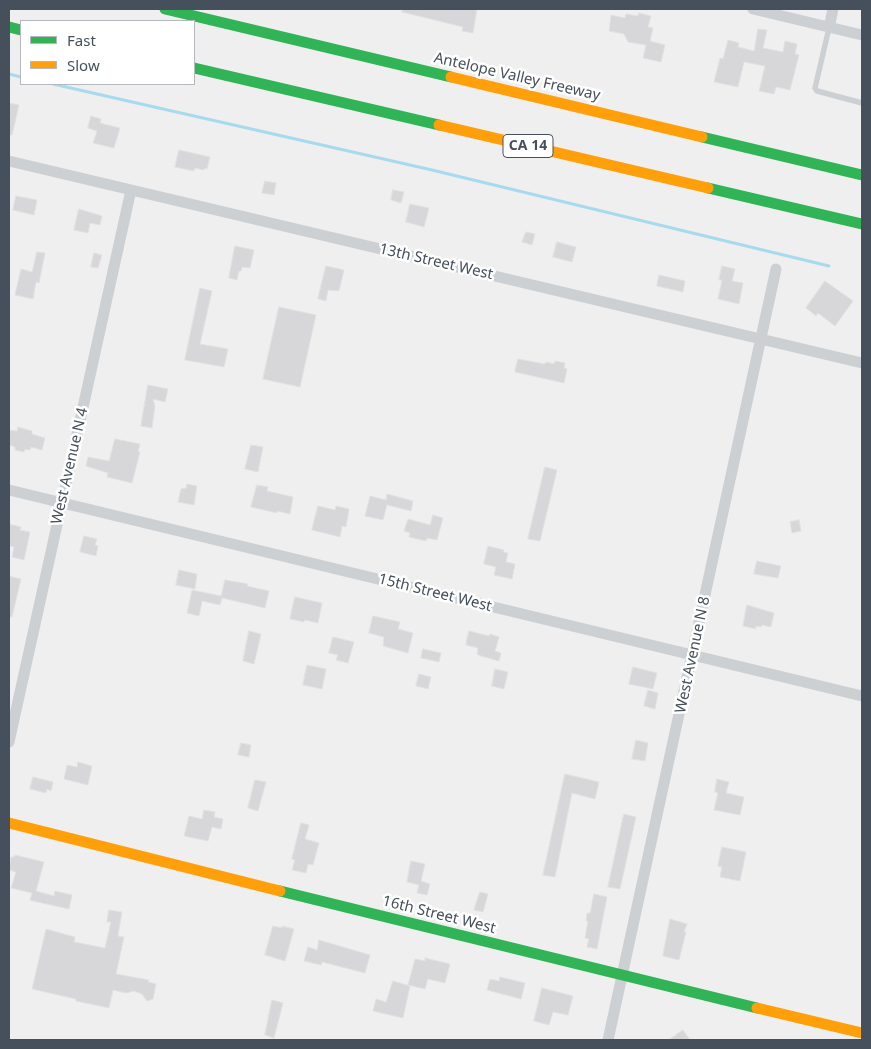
<!DOCTYPE html>
<style>
body{margin:0}
#map{position:relative;width:871px;height:1049px;overflow:hidden;background:#f0efef;font-family:"Noto Sans",sans-serif}
canvas{display:block}
.frame{position:absolute;inset:0;border:10px solid #46505c;pointer-events:none}
.legend{position:absolute;left:20px;top:20px;width:175px;height:65px;box-sizing:border-box;background:#fff;border:1px solid #b5b9be;margin:0;padding:6px 9px;list-style:none;font-size:15px;color:#46505c}
.legend li{display:flex;align-items:center;gap:10px;height:25px}
.legend b{width:25px;border:1px solid #b5b9be}
</style>
<div id="map">
<canvas width="871" height="1049"></canvas>
<div class="frame"></div>
<ul class="legend">
<li><b style="height:6px;background:#30b455"></b>Fast</li>
<li><b style="height:6px;background:#ff9f0a"></b>Slow</li>
</ul>
</div>
<script>
const g = document.querySelector('canvas').getContext('2d');
g.lineJoin = 'round';
function strokePath(path, color, width, dash) { g.strokeStyle = color; g.lineWidth = width; g.lineCap = dash ? 'butt' : 'round'; g.setLineDash(dash || []); g.stroke(path); }
function fillPath(path, color) { g.fillStyle = color; g.fill(path, 'evenodd'); }
function label(font, color, halo, rows, align = 'center') {
  g.font = font + ' "Noto Sans",sans-serif'; g.lineWidth = 5; g.setLineDash([]); g.textBaseline = 'middle'; g.strokeStyle = halo; g.fillStyle = color; for (const [text, x, y, turn = 0] of rows) {
    g.save(); g.translate(x, y); g.rotate((+turn || 0) * Math.PI / 180); g.textAlign = isNaN(turn) ? turn : align; if (halo) g.strokeText(text, 0, 0); g.fillText(text, 0, 0); g.restore();
  }
}
strokePath(new Path2D(`
 M9,74L21,77
 M53,84L432,170L829,266`), '#a6dbee', 3);
const building = new Path2D(`
 M403,9H477L473,33L462,31L463,27L402,12Z
 M639,13L651,16L648,27L653,28L650,41L665,45L661,62L643,58L646,45L628,42L624,34L609,31L611,15L625,18L626,14L638,16Z
 M758,29L767,30L763,48L783,52L785,41L797,44L795,54L799,55L790,90L776,87L774,94L759,91L765,66L744,62L738,87L714,82L720,58L723,59L728,40L739,43L738,47L754,51Z
 M9,103L19,105L12,135H9Z
 M91,116L101,119L100,123L120,128L114,148L93,143L97,131L88,128Z
 M179,150L210,157L207,169L205,168L204,170L195,168L194,171L175,167Z
 M265,181L276,183L274,195L262,193Z
 M393,190L404,192L401,203L391,200Z
 M16,196L37,200L34,215L13,210Z
 M410,204L429,208L424,227L406,222Z
 M79,209L102,216L100,225L90,223L88,233L74,230Z
 M526,232L535,234L532,245L522,242Z
 M557,242L576,247L572,262L553,257Z
 M235,246L254,250L250,268L242,267L241,271H239L237,280L229,278Z
 M37,252L45,253L39,283L36,282L33,299L15,295L21,269L32,272Z
 M94,253L102,255L98,268L91,267Z
 M326,266L344,270L339,291L328,290L326,301L318,299Z
 M722,266L735,269L732,281L743,283L739,304L718,299L722,280H719Z
 M659,275L685,281L683,292L657,286Z
 M825,281L853,301L835,326L818,313L816,316L806,308Z
 M200,288L212,291L200,344L228,349L224,367L185,360Z
 M279,307L316,315L300,387L263,379Z
 M518,359L545,364L546,362L554,364L555,361L565,363L564,368L567,369L564,383L515,372Z
 M148,385L168,389L165,402L153,399L155,406L152,428L141,426Z
 M18,427L32,431V434L45,438L42,450L31,447L30,450L25,449L24,452L15,450V447L9,445V430L17,431Z
 M115,439L140,444L138,451L140,452L132,483L107,477L108,473L86,466L88,457L109,461Z
 M251,445L263,447L258,472L245,469Z
 M545,467L557,470L540,541L528,539Z
 M187,484L197,486L194,505L178,502L181,489L186,488Z
 M257,485L268,487L267,491L293,497L290,514L277,511V513L251,507Z
 M387,494L413,501L411,511L387,505L383,520L365,516L370,496L386,500Z
 M318,506L335,510L336,506L349,509L346,527L342,526L340,537L312,530Z
 M433,515L443,518L437,540L427,538L426,541L409,537L410,533L404,531L408,519L430,525Z
 M799,520L801,531L792,533L790,522Z
 M9,524L21,527L20,530L30,532L24,560L12,557L14,547L9,546Z
 M84,536L97,539L95,545L98,546L96,556L80,552Z
 M488,546L504,550L503,552L508,553L506,562L515,564L512,579L494,575L496,567L484,564Z
 M757,561L781,566L778,578L754,574Z
 M179,570L197,574L195,589L176,585Z
 M9,576L21,579L12,617H9Z
 M225,580L248,584L247,586L269,591L265,608L222,598L220,605L202,601L199,616L187,613L192,590L221,596Z
 M295,597L322,603L318,623L305,620L304,622L290,619Z
 M747,605L774,613L771,627L762,625L761,627L756,626V629L743,626Z
 M373,616L400,622L398,629L413,633L408,653L383,646L384,637L369,633Z
 M249,631L261,634L254,664L243,661Z
 M469,631L489,636L490,634L499,637L495,651L501,653L499,661L481,656L477,654L478,648L466,645Z
 M333,637L354,642L348,663L336,660L338,655L329,653Z
 M423,649L441,653L439,662L421,658Z
 M307,665L326,669L322,689L303,685Z
 M633,667L657,673L653,689L629,684Z
 M495,669L508,672L504,689L492,686Z
 M419,674L431,677L428,689L416,686Z
 M648,690L658,693L655,709L644,706Z
 M636,740L648,743L645,761L632,759Z
 M241,743L251,745L249,757L238,755Z
 M78,762L92,766L88,785L64,779L67,765L77,767Z
 M565,774L599,782L595,799L572,793L555,877L543,875Z
 M33,777L53,782L51,791L47,789L46,793L30,789Z
 M717,779L729,782L726,793L744,797L740,815L714,810L718,793L715,792Z
 M255,780L266,782L258,811L248,808Z
 M204,810L215,812L214,817L223,819L221,829L212,827L208,841L184,836L189,816L202,819Z
 M624,814L636,817L620,889L608,887Z
 M301,823L309,825L305,839L319,843L313,865L308,864L306,873L292,870L295,860L292,859Z
 M722,847L746,852L740,881L720,877L722,867L718,866Z
 M15,855L44,862L36,891L54,896L55,891L72,895L69,909L33,901L30,900L32,893L11,888L16,872L9,870V868L11,857H14Z
 M411,861L425,864L421,881L430,884L427,895L417,893L419,885L407,882Z
 M480,892L488,894L483,912L474,910Z
 M594,894L607,897L597,949L587,947L589,939L585,938L588,921H586L587,913H590Z
 M109,910L122,912L118,936L124,937L116,974L149,980L148,982L156,984L153,999L147,1001L142,994L134,991L126,993L113,990L109,1008L76,1001V999L32,989L46,929L75,937L74,942L105,948L111,922H107Z
 M670,919L687,924L684,932H686L679,960L663,956Z
 M273,926L282,928V926L294,929L285,961L265,955Z
 M319,940L370,955L365,973L322,962L321,965L304,961L308,947L317,950Z
 M425,958L450,964L445,983L428,979L425,989L408,985L415,959L425,961Z
 M500,977L525,983L521,999L487,990L490,979L499,981Z
 M393,981L410,986L403,1018L373,1011L376,999L386,1002Z
 M542,988L573,996L568,1015L553,1012L549,1025L534,1021Z
 M272,1000L283,1003L274,1038L265,1035Z
 M683,1030L690,1040H669Z`);
fillPath(building, '#d7d7d9');
strokePath(building, '#e1e1e2', 1);
strokePath(new Path2D(`
 M829,28L815,88L817,91L862,103`), '#cdd0d3', 5.5);
strokePath(new Path2D(`
 M753,9L862,35
 M829,28L833,9
 M9,161L862,363
 M9,490L862,696
 M9,742L131,190
 M608,1040L776,269`), '#cdd0d3', 11);
strokePath(new Path2D(`
 M165,9L451,77
 M9,27L21,30
 M194,68L439,125
 M702,137L862,175
 M708,188L862,224
 M280,891L757,1008`), '#30b455', 11);
strokePath(new Path2D(`
 M451,77L702,137
 M439,125L708,188
 M9,823L280,891
 M757,1008L862,1033`), '#ff9f0a', 11);
for (const [x, y, w] of [
 [528,146,50]
]) { const box = new Path2D(); box.roundRect(x - w / 2, y - 11.5, w, 23, 4); g.fillStyle = '#fff'; g.fill(box); strokePath(box, '#46505c', 1); }
label('bold 14px', '#46505c', null, [
 ["CA 14",528,146]
]);
label('15px', '#46505c', '#fff', [
 ["Antelope Valley Freeway",517,77,13],
 ["13th Street West",436,262,13],
 ["West Avenue N 4",70,466,-77],
 ["15th Street West",435,593,14],
 ["West Avenue N 8",693,655,-78],
 ["16th Street West",439,915,14]
]);
</script>
